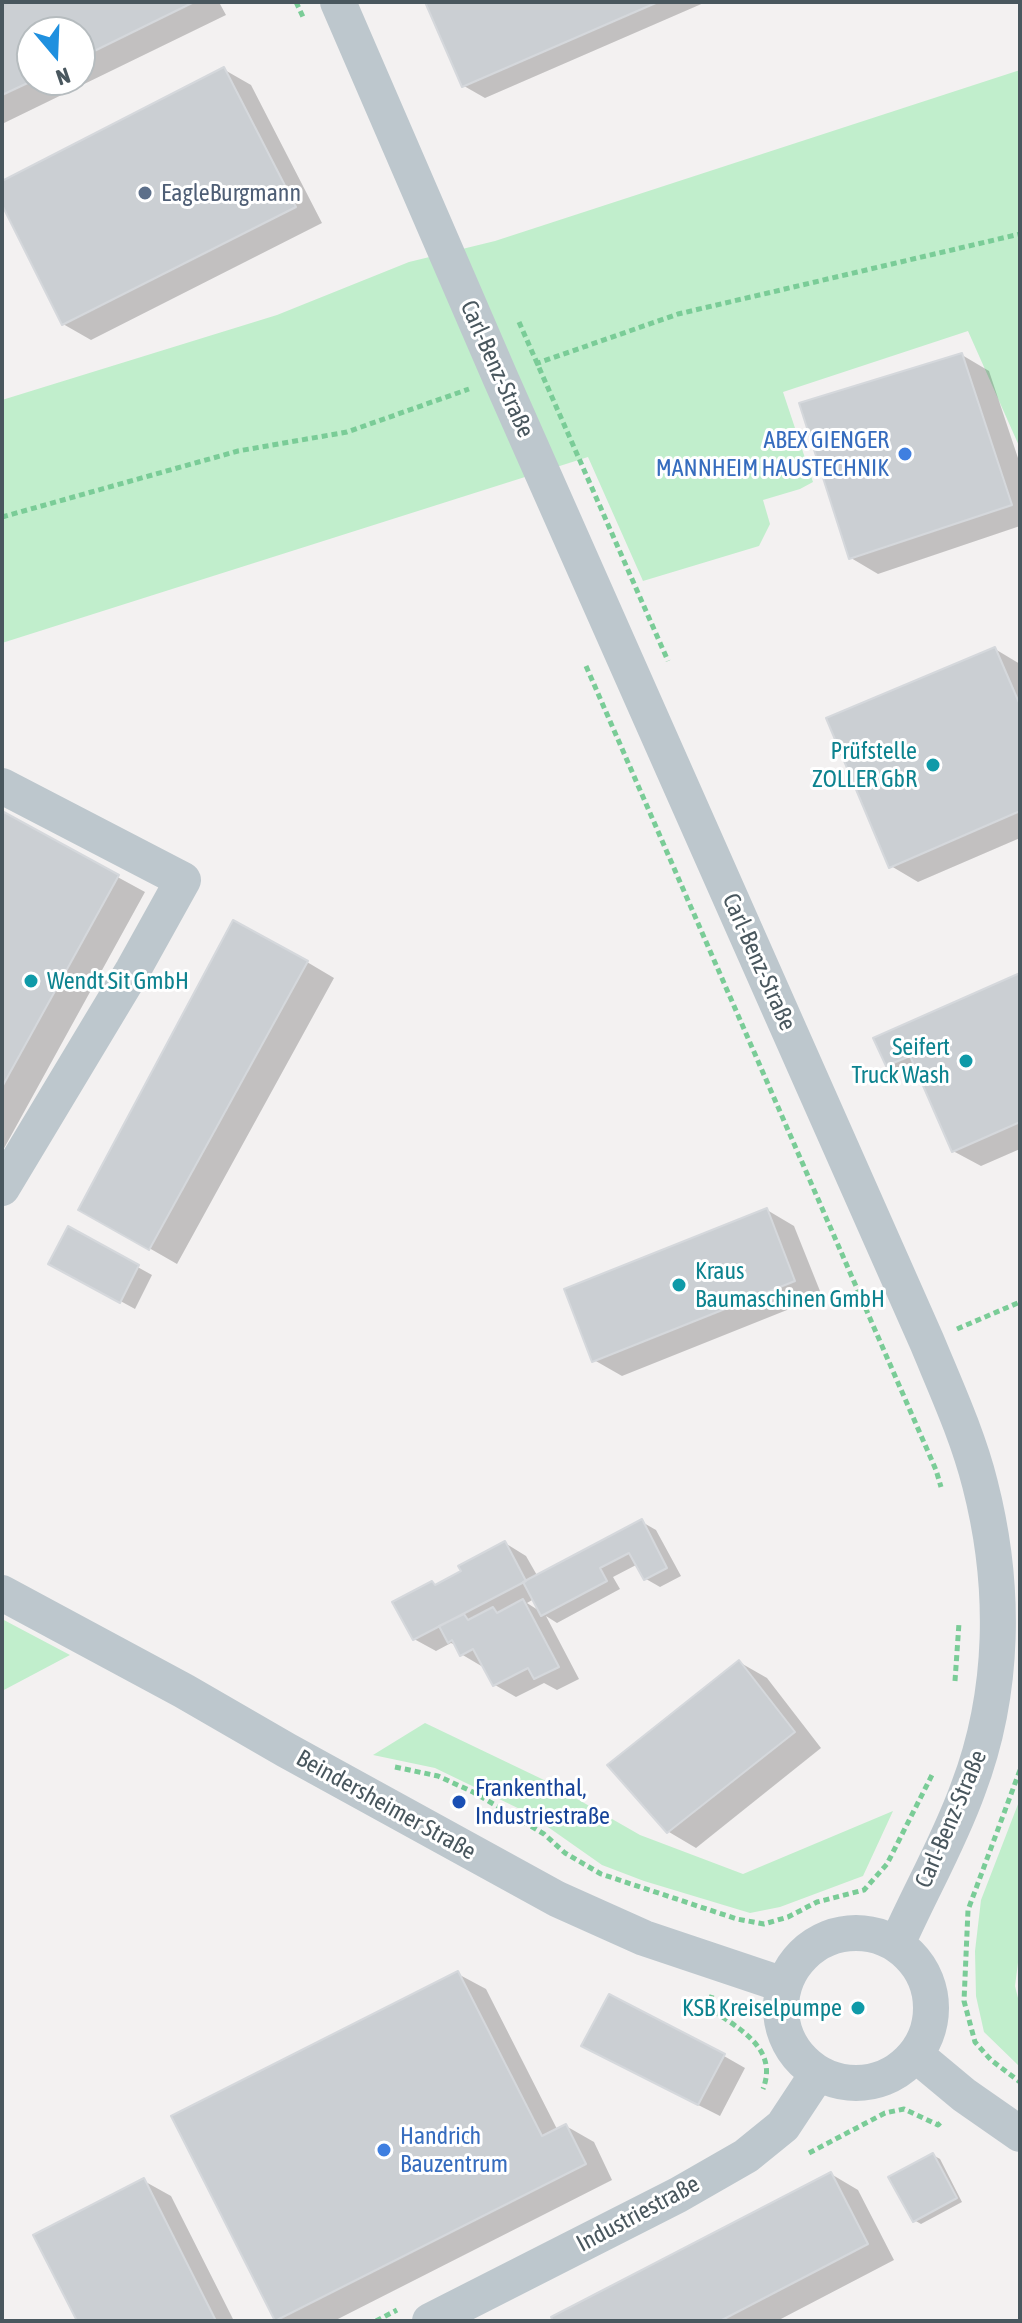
<!DOCTYPE html>
<meta charset="utf-8">
<style>
body{margin:0}
#map{position:relative;width:1022px;height:2323px;overflow:hidden;background:#f3f1f1;font-family:"Asap Condensed",sans-serif}
canvas{display:block}
.frame{position:absolute;inset:0;border:4px solid #49575e;pointer-events:none}
.north{position:absolute;left:16px;top:16px;width:80px;height:80px;box-sizing:border-box;background:#fff;border:2px solid #b6bcbf;border-radius:50%;rotate:161deg;font-size:22px;font-weight:700;line-height:32px;text-align:center;color:#49575e}
.north::after{content:'';display:block;margin:auto;width:28px;height:36px;background:#1f90df;clip-path:polygon(50% 0,100% 100%,50% 72%,0 100%)}
</style>
<div id="map">
<canvas width="1022" height="2323"></canvas>
<div class="frame"></div>
<div class="north">N</div>
</div>
<script>
const g = document.querySelector('canvas').getContext('2d');
g.lineJoin = 'round';
function fillPath(path, color) { g.fillStyle = color; g.fill(path, 'evenodd'); }
function strokePath(path, color, width, dash) { g.strokeStyle = color; g.lineWidth = width; g.lineCap = dash ? 'butt' : 'round'; g.setLineDash(dash || []); g.stroke(path); }
function label(font, color, halo, rows, align = 'center') {
  g.font = font + ' "Asap Condensed",sans-serif'; g.lineWidth = 6; g.setLineDash([]); g.textBaseline = 'middle'; g.strokeStyle = halo; g.fillStyle = color; for (const [text, x, y, turn = 0] of rows) {
    g.save(); g.translate(x, y); g.rotate((+turn || 0) * Math.PI / 180); g.textAlign = isNaN(turn) ? turn : align; if (halo) g.strokeText(text, 0, 0); g.fillText(text, 0, 0); g.restore();
  }
}
fillPath(new Path2D(`
 M1020,70V448L968,331L783,392L813,482L800,489L763,500L770,524L759,546L643,581L588,457L2,643V400L277,315L409,262L495,241Z
 M2,1619L70,1655L2,1691Z
 M425,1723L544,1780L640,1835L743,1874L893,1811L863,1876L780,1907L750,1913L644,1881L602,1865L528,1813L435,1768L373,1755Z
 M1020,1799V1947L1015,1986L1020,2006V2067L984,2032L976,1996L975,1951L981,1900Z`), '#c1eecc');
fillPath(new Path2D(`
 M2,2H225L220,4L226,15L2,124ZM32,32H80V80H32Z
 M427,2H706L485,98L464,86Z
 M223,69L251,85L322,223L91,340L63,324L2,201V183Z
 M962,355L989,371L1020,464V526L878,574L851,558Z
 M995,649L1020,664V838L918,882L891,866Z
 M2,814L145,892L2,1152Z
 M307,962L334,978L177,1264L81,1209Z
 M1020,975V1149L981,1166L953,1151L921,1078L915,1081L887,1065Z
 M767,1210L794,1226L822,1296L622,1376L594,1360Z
 M69,1229L152,1275L135,1309L51,1263Z
 M642,1522L656,1530L681,1576L660,1587L646,1579L638,1564L613,1577L620,1589L557,1623L546,1616L579,1679L557,1690L544,1683L516,1697L495,1685L483,1667L461,1654L457,1646L451,1643L436,1651L414,1639L432,1583L437,1586L505,1543L526,1556L538,1577ZM534,1599L541,1612L527,1603Z
 M739,1662L767,1678L821,1748L696,1848L669,1832L610,1766Z
 M458,1974L486,1989L558,2131L566,2126L594,2142L612,2180L334,2321H278L174,2117Z
 M724,2056L745,2068L720,2116L605,2058Z
 M933,2155L940,2159L962,2202L921,2224L914,2220Z
 M831,2174L858,2190L894,2260L777,2321H555Z
 M144,2181L171,2196L234,2321H79Z`), '#0003');
const building = new Path2D(`
 M2,2H194L80,58V32H32V80H34L2,95Z
 M425,2H658L462,87Z
 M224,67L296,207L62,325L2,205V181Z
 M962,353L1012,505L849,559L799,403Z
 M995,647L1020,705V811L889,868L826,718Z
 M2,811L119,875L2,1087Z
 M233,920L308,961L149,1250L78,1210Z
 M1020,973V1122L952,1152L910,1056L886,1066L873,1038Z
 M767,1208L795,1281L592,1362L564,1289Z
 M68,1226L139,1265L120,1303L48,1264Z
 M642,1519L667,1568L644,1580L629,1553L600,1568L607,1581L541,1616L523,1582Z
 M505,1541L526,1581L413,1640L392,1602L432,1581L435,1585L461,1571L458,1566Z
 M523,1599L559,1667L534,1679L528,1668L493,1686L473,1649L460,1656L452,1640L448,1643L439,1626L464,1614L468,1620L493,1607L497,1613Z
 M739,1660L795,1732L667,1833L607,1765Z
 M458,1971L542,2136L566,2124L586,2164L275,2321L171,2116Z
 M609,1994L725,2054L698,2105L581,2046Z
 M933,2153L957,2198L913,2222L888,2177Z
 M831,2172L868,2244L720,2321H553L551,2317Z
 M144,2178L216,2321H77L33,2235Z`);
fillPath(building, '#cbcfd3');
strokePath(building, '#d5d8dc', 2);
strokePath(new Path2D(`
 M296,2L304,19
 M519,322L668,661
 M535,364L678,314L1020,234
 M2,517L238,451L347,432L469,389
 M586,666L936,1470L941,1487
 M957,1329L1020,1302
 M955,1681L959,1623
 M395,1767L438,1776L473,1792L544,1834L565,1853L601,1874L737,1919L764,1924L788,1917L817,1902L864,1890L887,1864L932,1775
 M1020,1770L968,1910L964,2001L975,2042L991,2060L1020,2082
 M712,1995L708,2007C737,2028 779,2047 763,2089
 M809,2153L885,2113L904,2109L938,2125L943,2120
 M376,2321L397,2310`), '#7acc97', 5, [6, 4]);
strokePath(new Path2D(`
 M338,2L500,377L927,1342C946,1388 968,1436 980,1484C1006,1585 1005,1692 968,1789C949,1842 920,1892 897,1944
 M2,786L183,880L133,970L2,1188
 M2,1593L184,1691L286,1750L557,1899L644,1938L784,1985
 M781 2008a75 75 0 1 1 150 0a75 75 0 1 1-150 0Z
 M916,2055L964,2095L1020,2134
 M430,2321L678,2195L746,2156L783,2126L818,2073`), '#bdc7cd', 36);
for (const [x, y, r, color] of [
 [145,193,8,"#5c6f8a"],
 [905,454,8,"#3f7fe0"],
 [933,765,8,"#0f9aa8"],
 [31,981,8,"#0f9aa8"],
 [966,1061,8,"#0f9aa8"],
 [679,1285,8,"#0f9aa8"],
 [459,1802,8,"#1a4fb4"],
 [858,2008,8,"#0f9aa8"],
 [384,2150,8,"#3f7fe0"]
]) { const dot = new Path2D(); dot.arc(x, y, r, 0, 2 * Math.PI); g.fillStyle = color; g.fill(dot); strokePath(dot, '#fff', 3); }
label('24px', '#4e5e75', '#fff', [
 ["EagleBurgmann",161,193]
], 'left');
label('24px', '#49575e', '#fff', [
 ["Carl-Benz-Straße",497,369,66],
 ["Carl-Benz-Straße",759,962,66],
 ["Beindersheimer Straße",386,1805,29],
 ["Carl-Benz-Straße",951,1819,-67],
 ["Industriestraße",638,2214,-28]
]);
label('24px', '#366cbe', '#fff', [
 ["ABEX GIENGER",889,440],
 ["MANNHEIM HAUSTECHNIK",889,468],
 ["Handrich",400,2136,"left"],
 ["Bauzentrum",400,2164,"left"]
], 'right');
label('24px', '#0d838f', '#fff', [
 ["Prüfstelle",917,751],
 ["ZOLLER GbR",917,779],
 ["Wendt Sit GmbH",47,981,"left"],
 ["Seifert",950,1047],
 ["Truck Wash",950,1075],
 ["Kraus",695,1271,"left"],
 ["Baumaschinen GmbH",695,1299,"left"],
 ["KSB Kreiselpumpe",842,2008]
], 'right');
label('24px', '#164399', '#fff', [
 ["Frankenthal,",475,1788],
 ["Industriestraße",475,1816]
], 'left');
</script>
